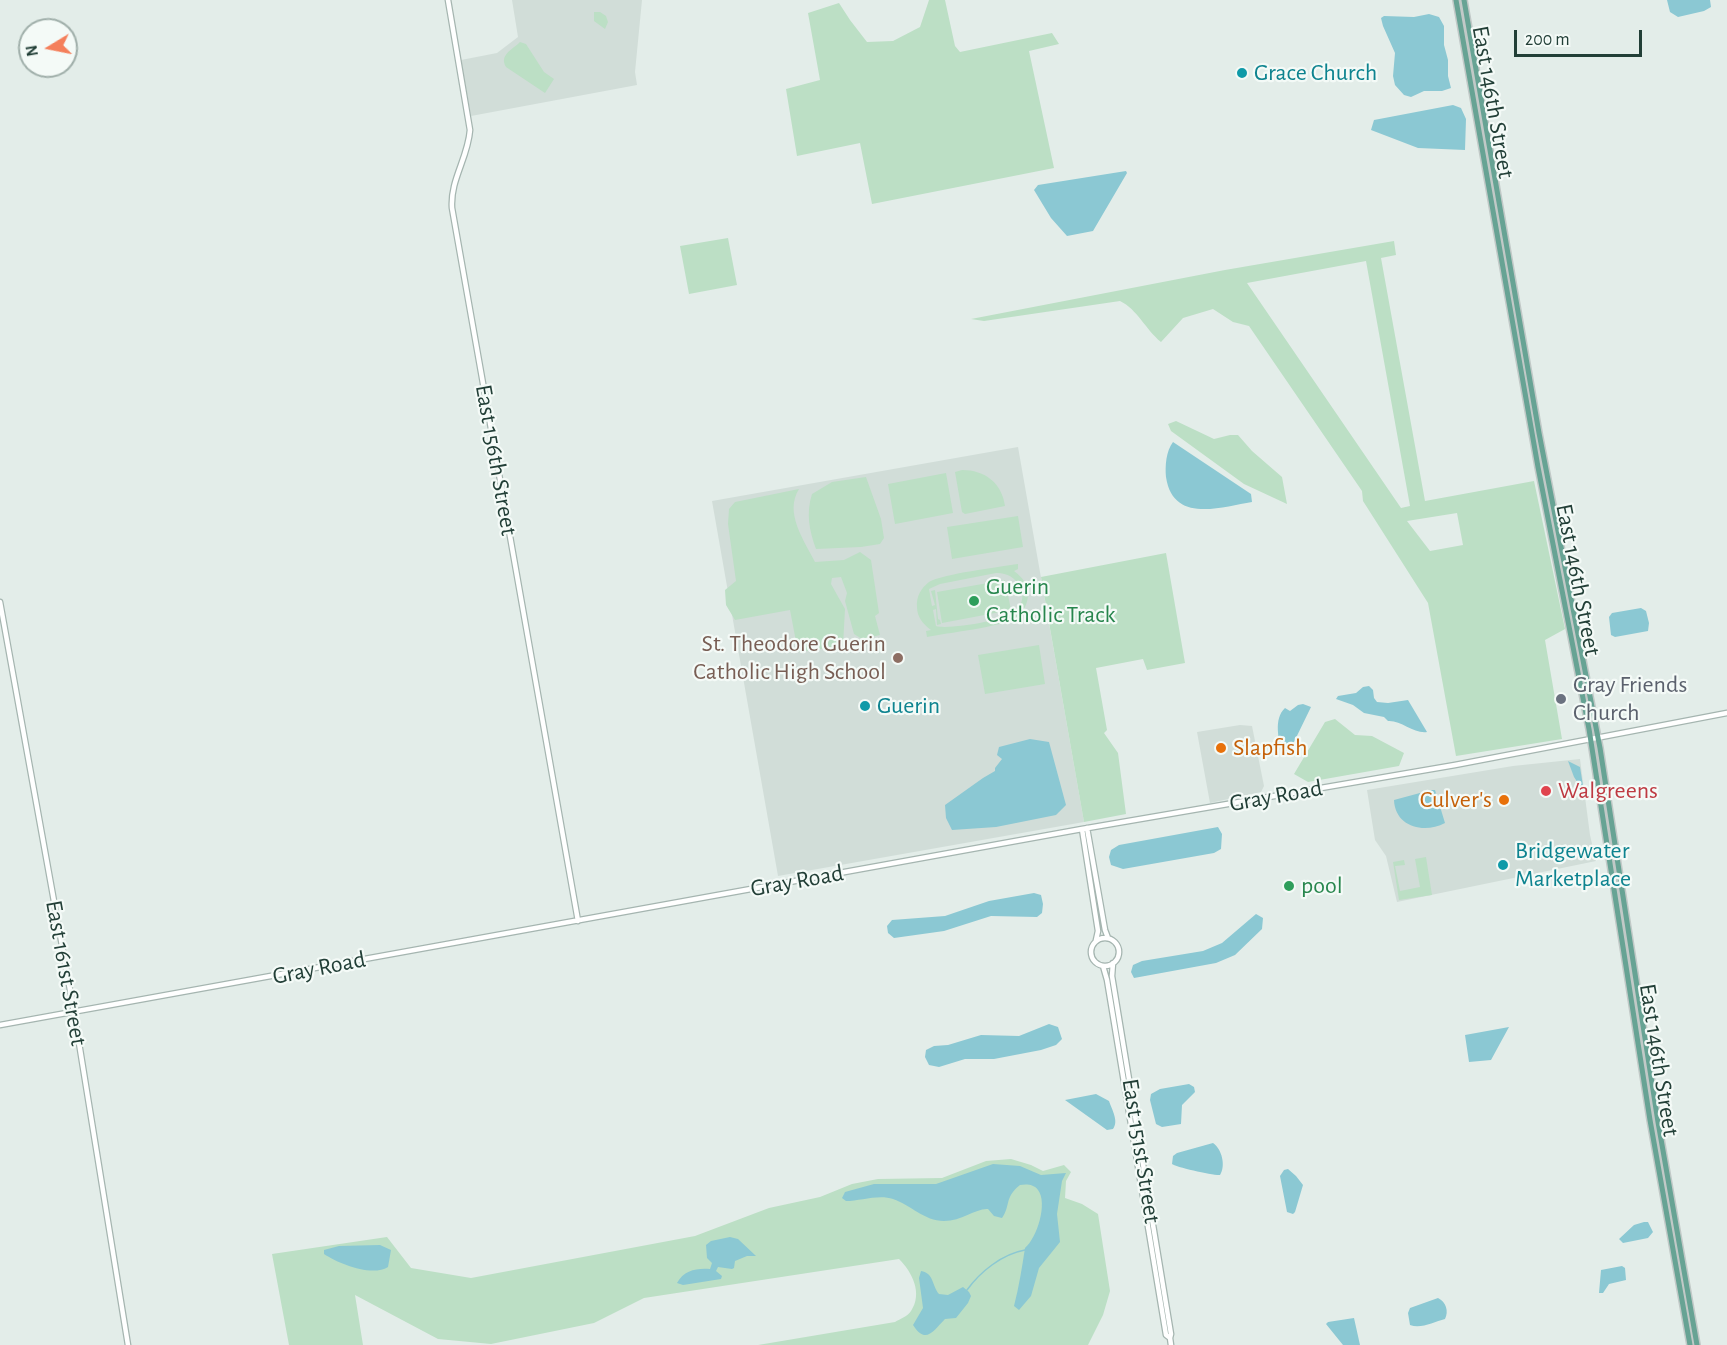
<!DOCTYPE html>
<style>
body{margin:0}
#map{position:relative;width:1727px;height:1345px;overflow:hidden;background:#e3ede9;font-family:"Alegreya Sans",sans-serif}
canvas{display:block}
.north{position:absolute;left:18px;top:18px;width:60px;height:60px;box-sizing:border-box;background:#f4faf7;border:2px solid #a0afaa;border-radius:50%;rotate:260deg;font-size:16px;font-weight:700;line-height:24px;text-align:center;color:#223f37}
.north::after{content:'';display:block;margin:auto;width:21px;height:27px;background:#f47f5b;clip-path:polygon(50% 0,100% 100%,50% 72%,0 100%)}
.scale{position:absolute;left:1514px;top:30px;width:128px;height:27px;box-sizing:border-box;border:3px solid #223f37;border-top:0;padding-left:8px;font-size:18px;line-height:21px;white-space:nowrap;color:#223f37;-webkit-text-stroke:4px #f4faf7;paint-order:stroke}
</style>
<div id="map">
<canvas width="1727" height="1345"></canvas>
<div class="north">N</div>
<div class="scale">200 m</div>
</div>
<script>
const g = document.querySelector('canvas').getContext('2d');
g.lineJoin = 'round';
function fillPath(path, color) { g.fillStyle = color; g.fill(path, 'evenodd'); }
function strokePath(path, color, width, dash) { g.strokeStyle = color; g.lineWidth = width; g.lineCap = dash ? 'butt' : 'round'; g.setLineDash(dash || []); g.stroke(path); }
function label(font, color, halo, rows, align = 'center') {
  g.font = font + ' "Alegreya Sans",sans-serif'; g.lineWidth = 4.5; g.setLineDash([]); g.textBaseline = 'middle'; g.strokeStyle = halo; g.fillStyle = color; for (const [text, x, y, turn = 0] of rows) {
    g.save(); g.translate(x, y); g.rotate((+turn || 0) * Math.PI / 180); g.textAlign = isNaN(turn) ? turn : align; if (halo) g.strokeText(text, 0, 0); g.fillText(text, 0, 0); g.restore();
  }
}
fillPath(new Path2D(`
 M512,0H642L635,72L637,85L471,116L461,60L497,53L518,37Z
 M1018,447L1084,822L778,876L712,501Z
 M1240,725L1252,726L1264,786L1261,792L1210,803L1197,732Z
 M1580,759L1590,835L1596,861L1397,902L1386,856L1375,840L1367,790L1513,766Z`), '#d1ddd8');
fillPath(new Path2D(`
 M929,0H945L955,46L960,52L1052,33L1059,44L1029,51L1054,168L872,204L860,143L797,156L786,89L820,80L808,13L839,3L850,20L867,42L893,41L920,27Z
 M594,12H600L606,16L608,22L605,29L594,21Z
 M520,42L526,44L544,72L554,79L545,93L506,67C499,55 512,50 520,42Z
 M728,238L737,285L689,294L680,246Z
 M1394,241L1396,255L1381,258L1425,501L1534,481L1565,629L1545,640L1562,739L1456,756L1428,603L1363,501L1362,491L1249,326L1233,322L1213,309L1183,318L1161,342C1146,330 1137,309 1120,301L984,321L971,319L1225,270ZM1366,261L1410,506L1401,508L1247,283ZM1457,513L1463,545L1430,551L1407,521Z
 M1176,421L1214,439L1230,435H1238L1252,451L1282,477L1287,504L1244,484L1171,431L1168,424Z
 M962,470C985,470 1002,483 1005,506L965,514L962,512L955,472Z
 M946,473L953,513L895,524L888,484Z
 M866,477L881,519L884,538L880,544L861,547L816,549C809,530 806,513 812,494L832,482Z
 M799,489C784,513 804,540 815,562L844,560L860,552L871,560L879,613L875,616L880,635L862,639L854,634L845,601L847,593L841,577L832,578L831,584L845,609L843,646L798,652L790,610L735,620L726,605L725,590L736,581L728,524L729,509L735,502Z
 M1018,516L1023,547L952,559L947,527Z
 M1166,553L1185,663L1147,670L1143,659L1096,668L1107,730L1104,733L1118,753L1126,814L1084,822L1041,577Z
 M1018,564V569L1014,571C1022,577 1028,584 1028,594C1028,604 1023,613 1015,618C1002,627 946,633 927,637L926,631L931,630C923,624 917,617 917,607C916,597 921,588 929,582C942,574 999,567 1018,564ZM996,573C1016,572 1032,594 1016,611C1007,620 948,630 936,626L933,610L936,609L937,625L941,624L940,620L938,619L935,590L931,591L935,605L932,606L929,589L940,584Z
 M1005,580L1011,610L942,623L937,592Z
 M1039,645L1045,684L985,694L978,655Z
 M1335,719L1355,735L1372,736L1404,753L1399,766L1308,782L1294,774L1325,722Z
 M1426,857L1432,895L1399,900L1393,862L1404,860L1405,865L1395,866L1400,891L1420,887L1415,859Z
 M1011,1159L1031,1165L1043,1171L1064,1165L1071,1172L1066,1181L1065,1198L1082,1204L1098,1214L1110,1291L1103,1315L1088,1345H758L895,1322C900,1319 908,1316 911,1311C923,1293 912,1272 899,1259L644,1298L594,1323L491,1344L438,1339L355,1295L363,1345H289L272,1254L387,1237L411,1268L471,1278L695,1236L769,1208L820,1197L852,1184L878,1179L942,1178L986,1161Z`), '#bcdfc5');
fillPath(new Path2D(`
 M1667,0H1710L1711,7L1704,11L1678,17L1670,12Z
 M1429,14L1439,17L1444,26V45L1448,60V76L1451,88L1442,91H1424L1411,97L1404,95L1395,85L1393,76L1395,53L1383,26L1381,18L1384,16L1414,17Z
 M1453,105L1461,108L1466,119L1465,150L1418,148L1371,130L1374,120Z
 M1126,171L1127,173L1093,231L1067,236L1051,218L1034,190L1038,185Z
 M1173,442L1251,494L1252,502C1221,507 1173,524 1166,477C1165,466 1166,451 1173,442Z
 M1641,608L1646,611L1649,623L1648,631L1615,637L1611,635L1609,617L1612,613Z
 M1369,686L1373,690L1374,698L1377,702L1388,703L1408,700L1427,732C1414,734 1401,720 1388,721L1384,717L1364,713L1353,705L1336,699L1338,696L1356,693L1363,687Z
 M1303,704L1311,707L1293,744L1284,756L1282,755C1279,740 1273,719 1285,708L1290,711L1298,705Z
 M1030,739L1049,742L1066,805L1056,815L996,827L952,830L946,818L945,805L983,778L995,771V768L1002,759L997,755L999,747Z
 M1568,761L1580,767L1584,792L1574,777Z
 M1431,790H1435L1445,823C1424,834 1395,827 1394,800Z
 M1218,827L1222,834L1221,849L1214,853L1123,869L1111,865L1109,857L1111,850L1119,845Z
 M1034,893L1041,895L1043,904L1042,913L1037,917L991,916L944,931L894,938L888,933L887,926L892,920L945,916L989,901Z
 M1256,914L1263,918L1262,929L1235,955L1216,963L1134,978L1131,972L1133,965L1142,961L1203,951L1222,943Z
 M1049,1024L1058,1027L1062,1039L1056,1045L1041,1050L994,1059H965L939,1067L929,1065L925,1057L926,1050L934,1046L948,1045L981,1035L1019,1036Z
 M1509,1027L1491,1060L1469,1062L1465,1035Z
 M1189,1084L1194,1087L1195,1092L1182,1105L1181,1124L1162,1127L1156,1124L1150,1100L1151,1094L1160,1089Z
 M1096,1094L1109,1101C1112,1110 1119,1121 1113,1129L1107,1130L1065,1100Z
 M1213,1143C1222,1149 1226,1166 1220,1175C1215,1176 1175,1167 1172,1164L1173,1156L1177,1153Z
 M993,1164L1020,1166L1041,1175L1066,1173L1062,1181L1057,1214L1060,1242L1039,1268L1031,1296L1019,1310L1014,1306C1019,1287 1022,1267 1025,1248C1037,1238 1048,1203 1038,1190C1034,1184 1026,1184 1020,1185C1004,1198 1011,1205 1002,1218L994,1216L988,1209C976,1208 962,1221 944,1221C924,1221 911,1205 893,1199C879,1194 860,1201 846,1201L842,1198L845,1192L874,1184H936Z
 M1288,1169L1296,1176L1303,1185L1295,1212L1293,1214L1287,1212L1280,1176L1284,1170Z
 M1644,1222H1648L1653,1232L1648,1238L1623,1243L1619,1239L1634,1225Z
 M730,1237L738,1239L756,1256H747L735,1261L734,1268L732,1269L718,1267L716,1271L722,1276L721,1279L683,1285L677,1283C684,1270 697,1268 710,1269L712,1263L707,1258L706,1245L711,1241Z
 M380,1245L391,1250L388,1267C372,1277 339,1264 324,1254V1250L339,1246Z
 M1622,1266L1625,1268L1626,1280L1609,1284L1603,1293H1599L1601,1270Z
 M921,1271C934,1273 932,1286 939,1294L948,1295L963,1287L969,1292L971,1296L968,1303L956,1318L945,1319C933,1331 926,1345 913,1325L923,1308L919,1278Z
 M1438,1298C1446,1302 1449,1311 1445,1319C1434,1322 1421,1329 1410,1325L1408,1313L1410,1308Z
 M1354,1318L1360,1345H1343L1326,1324L1328,1322Z`), '#8bc8d3');
strokePath(new Path2D(`
 M967,1290C980,1272 1002,1254 1025,1250`), '#8bc8d3', 1.5);
const minor = new Path2D(`
 M448,0L470,130C468,158 450,180 452,208L578,921
 M0,602L74,1012L128,1345
 M1087,828L1105,930L1108,938
 M1082,829L1098,931L1096,940
 M1091 952a14 14 0 1 1 28 0a14 14 0 1 1-28 0Z
 M1113,963L1112,976L1171,1334L1170,1338L1171,1345
 M1103,966L1107,980L1166,1335L1170,1338
 M0,1025L1082,829L1455,765L1727,713`);
const major = new Path2D(`
 M1456,0L1538,467L1589,729L1650,1120L1690,1345
 M1464,0L1539,433L1600,748L1658,1122L1697,1345`);
strokePath(minor, '#a5b5b0', 7);
strokePath(major, '#c1c9c7', 8);
strokePath(minor, '#fff', 4.5);
strokePath(major, '#67a394', 5);
for (const [x, y, r, color] of [
 [1242,73,6,"#0f9aa8"],
 [974,601,6,"#2e9e5b"],
 [898,658,6,"#8d6e63"],
 [1561,699,6,"#6b7280"],
 [865,706,6,"#0f9aa8"],
 [1221,748,6,"#e8710a"],
 [1546,791,6,"#e0444e"],
 [1504,800,6,"#e8710a"],
 [1503,865,6,"#0f9aa8"],
 [1289,886,6,"#2e9e5b"]
]) { const dot = new Path2D(); dot.arc(x, y, r, 0, 2 * Math.PI); g.fillStyle = color; g.fill(dot); strokePath(dot, '#f4faf7', 2); }
label('24px', '#0d838f', '#f4faf7', [
 ["Grace Church",1254,73],
 ["Guerin",877,706],
 ["Bridgewater",1515,851],
 ["Marketplace",1515,879]
], 'left');
label('24px', '#223f37', '#f4faf7', [
 ["East 146th Street",1493,102,80],
 ["East 156th Street",496,460,80],
 ["East 146th Street",1578,580,79],
 ["Gray Road",1276,796,-10],
 ["Gray Road",797,881,-10],
 ["Gray Road",319,968,-11],
 ["East 161st Street",66,973,80],
 ["East 146th Street",1659,1060,81],
 ["East 151st Street",1141,1151,81]
]);
label('24px', '#27864d', '#f4faf7', [
 ["Guerin",986,587],
 ["Catholic Track",986,615],
 ["pool",1301,886]
], 'left');
label('24px', '#785e54', '#f4faf7', [
 ["St. Theodore Guerin",886,644],
 ["Catholic High School",886,672]
], 'right');
label('24px', '#5b616d', '#f4faf7', [
 ["Gray Friends",1573,685],
 ["Church",1573,713]
], 'left');
label('24px', '#c56008', '#f4faf7', [
 ["Slapfish",1233,748],
 ["Culver's",1492,800,"right"]
], 'left');
label('24px', '#be3a42', '#f4faf7', [
 ["Walgreens",1558,791]
], 'left');
</script>
